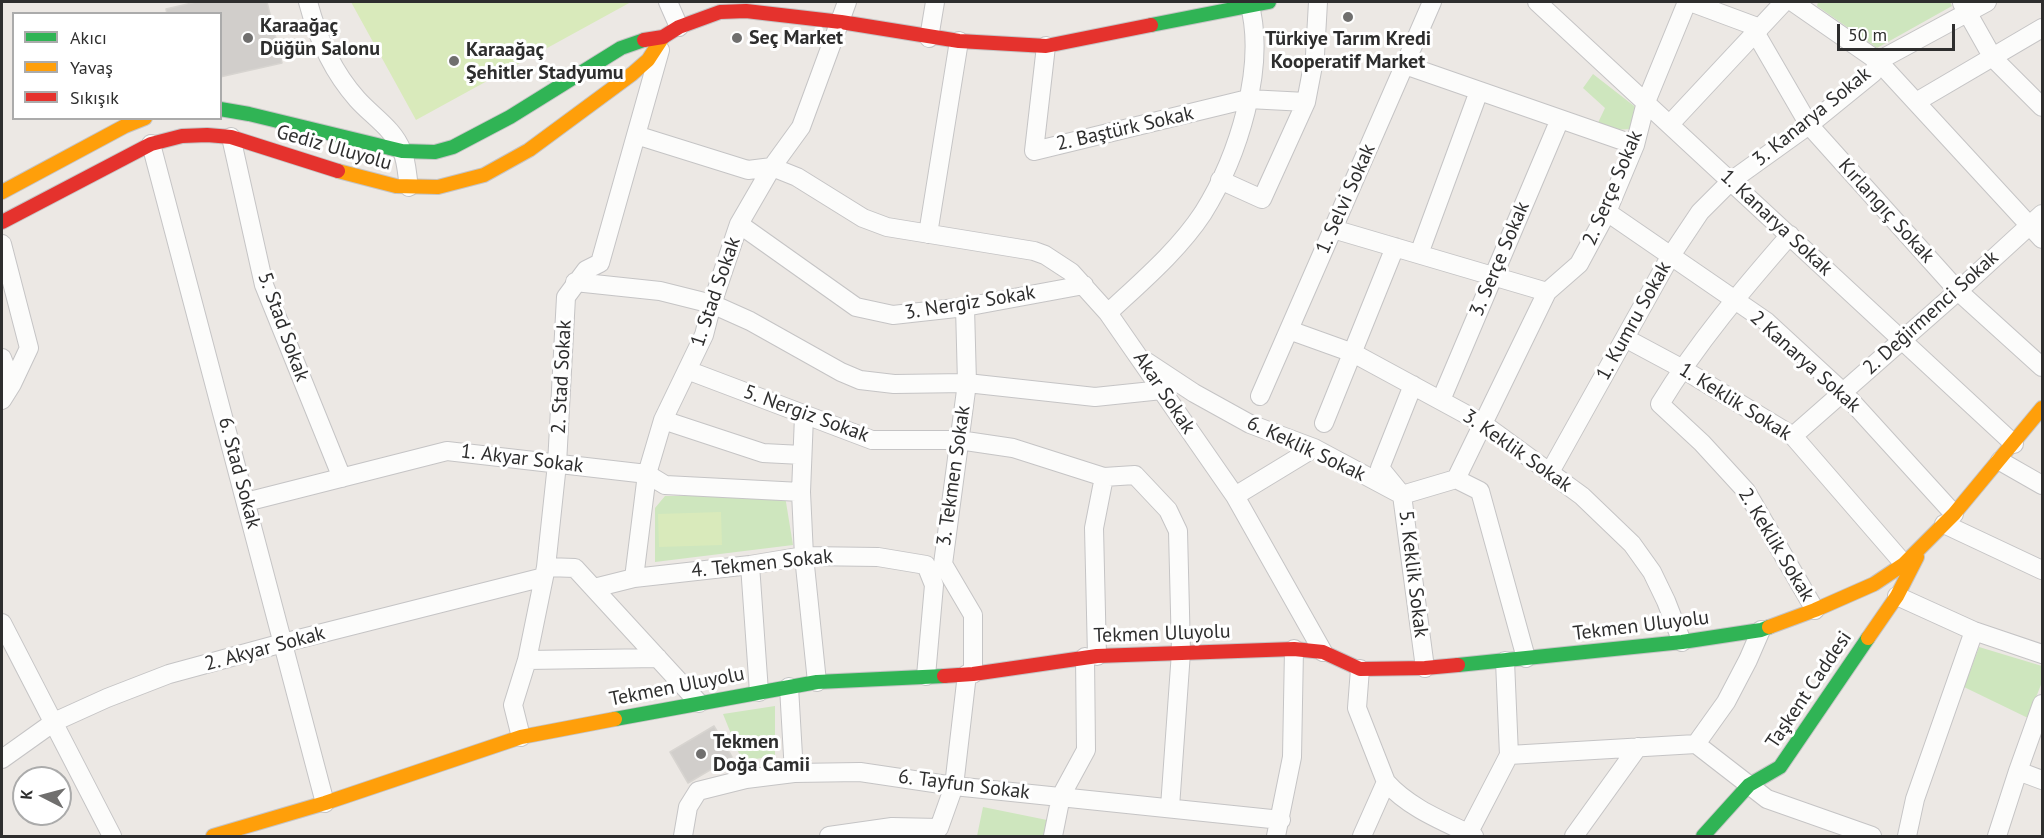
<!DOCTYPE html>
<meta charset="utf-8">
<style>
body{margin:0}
#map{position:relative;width:2044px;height:838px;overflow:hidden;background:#ece8e4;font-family:"PT Sans",sans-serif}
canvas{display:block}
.frame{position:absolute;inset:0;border:3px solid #2e2e2e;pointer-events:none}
.legend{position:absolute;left:12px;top:12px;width:210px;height:108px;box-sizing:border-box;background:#fff;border:2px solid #ababab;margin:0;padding:8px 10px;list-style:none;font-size:18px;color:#2e2e2e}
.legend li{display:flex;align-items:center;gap:12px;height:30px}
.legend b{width:30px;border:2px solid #ababab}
.north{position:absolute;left:12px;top:766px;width:60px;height:60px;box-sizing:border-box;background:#fff;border:2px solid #ababab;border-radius:50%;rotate:276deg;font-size:16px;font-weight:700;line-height:24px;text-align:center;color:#2e2e2e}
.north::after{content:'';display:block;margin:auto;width:21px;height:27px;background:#706f6e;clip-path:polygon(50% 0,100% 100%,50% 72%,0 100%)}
.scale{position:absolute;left:1837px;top:24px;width:118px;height:27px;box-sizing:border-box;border:3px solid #2e2e2e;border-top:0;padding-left:8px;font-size:18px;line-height:21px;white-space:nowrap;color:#2e2e2e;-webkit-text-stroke:4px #fff;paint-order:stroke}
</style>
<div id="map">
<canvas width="2044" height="838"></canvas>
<div class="frame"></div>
<ul class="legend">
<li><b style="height:8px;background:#30b455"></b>Akıcı</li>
<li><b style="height:8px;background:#ff9f0a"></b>Yavaş</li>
<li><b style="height:8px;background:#e5322d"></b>Sıkışık</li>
</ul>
<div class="north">K</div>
<div class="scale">50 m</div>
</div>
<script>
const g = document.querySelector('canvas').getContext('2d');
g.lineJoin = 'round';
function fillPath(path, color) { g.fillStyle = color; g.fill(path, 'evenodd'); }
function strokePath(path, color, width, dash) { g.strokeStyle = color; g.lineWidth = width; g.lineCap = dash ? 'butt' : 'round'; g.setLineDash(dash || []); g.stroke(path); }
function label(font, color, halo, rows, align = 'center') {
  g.font = font + ' "PT Sans",sans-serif'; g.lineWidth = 6; g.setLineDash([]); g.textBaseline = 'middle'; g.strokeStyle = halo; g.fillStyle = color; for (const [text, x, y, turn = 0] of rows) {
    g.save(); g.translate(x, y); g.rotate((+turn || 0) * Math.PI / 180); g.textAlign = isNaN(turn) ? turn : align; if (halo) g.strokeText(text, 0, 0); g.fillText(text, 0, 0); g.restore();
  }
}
fillPath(new Path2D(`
 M1818,2H1950L1952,6L1877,48L1817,6Z
 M1593,74L1638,109L1631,129L1613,130L1596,127L1605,108L1583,88Z
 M665,496H785L793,545L655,562V508Z
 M1979,647L2042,666V682L2028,718L1964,687Z
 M775,706V756L742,761L723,714Z
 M983,807L1047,820L1044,836H977Z`), '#cee6be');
fillPath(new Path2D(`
 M351,2H631L416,120Z
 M721,512L722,545L659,547L658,514Z`), '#d9eabb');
const building = new Path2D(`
 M196,2H267L282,63L220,77V14H167L166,9Z
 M714,726L732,757L688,783L670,752Z`);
fillPath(building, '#d1cecb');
strokePath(building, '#d7d4d0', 1.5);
const street = new Path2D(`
 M308,2C317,36 333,72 357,99C372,116 394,129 402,151C407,162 407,176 409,187
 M668,2L679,27
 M1537,2L2014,444
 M1690,2L1760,28
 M1793,2L1878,61L2042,239
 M1962,3L1993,58L2042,107
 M1755,32L1809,125L1958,291L2042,367
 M929,38L935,2
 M1046,46L1034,151L1248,99L1306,102
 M1405,65L1635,145
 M1916,102L2042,28
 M1670,124L1784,2
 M636,135L748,170L772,167L797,177L863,218L887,227L1034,251L1045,255L1071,272L1108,313L1235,496L1323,652
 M231,137L264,285L342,478
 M151,144L325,803
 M1220,180L1262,199L1306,102L1315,55L1318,2
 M1607,212L1767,322L1843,392L1954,514
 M739,224L856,307L893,315L965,307L1084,285
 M1333,229L1547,292
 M928,234L959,41
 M1790,235C1743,289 1697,343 1660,404L1702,443L1746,491L1815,610
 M2,244L29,348L12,384L2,400
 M1419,254L1479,91
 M575,282L660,291L712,304L750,321L841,372L860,380L894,384L967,383L1095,397L1162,390
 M965,307L967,383L943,564L973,615V674
 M1108,313C1141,282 1178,251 1203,213C1238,157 1267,67 1249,2
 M1289,330L1353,353L1482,423L1582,496L1632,544L1652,572L1666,601L1682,642
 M1625,338L1681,368L1793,436L1904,564
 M2,358L12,384
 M1147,362L1194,393L1250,424L1314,448L1402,495L1456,479L1547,292L1579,264L1607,212L1635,145L1646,102L1687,2
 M687,370L872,440H959L1013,448L1104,477L1135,475L1168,510L1178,531L1181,652L1170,807
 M1413,385L1380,468L1402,495L1425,668
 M1260,396L1432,2
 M1441,400L1560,119
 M804,416L801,492L804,556L817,682
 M663,420L763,453L802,455
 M1324,423L1395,247
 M1793,436L1958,291L2042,214
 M2000,461L2042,485
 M1550,472L1670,257L1700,212L1731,181L1809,125L1873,73L1878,61L1987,2
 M1456,479L1480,491L1526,658
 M1235,496L1314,448
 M246,502L447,451L647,474L665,485L801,492
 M1944,524L2042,570
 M750,565L759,692
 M546,567L575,568L699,703
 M634,578L647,474L663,420L704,335L712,304L739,224L772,167L801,127L847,2
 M594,588L634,578L750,565L804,556L878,557L926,565L934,585L926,676
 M1897,596L1974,631L2042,654
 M2,623L112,836
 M1097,656L1094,528L1104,477
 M527,660L658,658
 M1360,669L1357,708L1386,782L1362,836
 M789,687L794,773
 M521,737L513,705L527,660L546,567L557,464L566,297L586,270L600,263L660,50
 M1696,744L1726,702L1748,660L1761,630
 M1509,755L1696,744L1767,799L1872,836
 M2,759L54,722L107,698L169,674L283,643L544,577
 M2018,771L2042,780
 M1386,782C1409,808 1443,821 1474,836
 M939,828L954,786L967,674
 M1468,834L1509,755L1505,661
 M683,836L688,807L698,791L746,779L794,773L860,772L954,786L1281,820
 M829,836L892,827L939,828
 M1053,836L1061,796L1086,750L1085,657
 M1276,836L1292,757L1294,649
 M1574,836L1638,747
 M1907,836L1915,799L1974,631
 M1997,836L2018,771L2042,704`);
const fast = new Path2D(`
 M1151,25L1269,2
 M220,109L249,114L402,151L435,152L453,147L510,117L621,48L644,40
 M1458,665L1682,642L1761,630L1769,627
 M615,719L817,682L944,676
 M1703,836L1749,785L1780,767L1868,638`);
const slow = new Path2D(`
 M338,171L396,186L438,187L484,175L529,150L632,74L648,60L663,37
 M2,192L125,126L145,118
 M1769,627L1815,610L1874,584L1904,564L1954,514L2042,408
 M1868,638L1897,596L1917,557
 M213,836L325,803L521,737L615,719`);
const jam = new Path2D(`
 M644,40L663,37L679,27L720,12L746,11L841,22L959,41L1046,46L1151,25
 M2,222L151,144L182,136L207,135L231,137L338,171
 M944,676L973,674L1097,656L1294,649L1323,652L1360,669L1425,668L1458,665`);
strokePath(street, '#c5c4c5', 20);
strokePath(fast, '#c5c4c5', 16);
strokePath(slow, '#c5c4c5', 16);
strokePath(jam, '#c5c4c5', 16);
strokePath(street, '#fcfcfb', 18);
strokePath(fast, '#30b455', 14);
strokePath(slow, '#ff9f0a', 14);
strokePath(jam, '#e5322d', 14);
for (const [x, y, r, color] of [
 [1348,17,6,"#706f6e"],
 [248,38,6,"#706f6e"],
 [737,38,6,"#706f6e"],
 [454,61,6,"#706f6e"],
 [701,754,6,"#706f6e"]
]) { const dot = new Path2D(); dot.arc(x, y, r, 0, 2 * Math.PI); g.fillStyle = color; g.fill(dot); strokePath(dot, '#fff', 2); }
label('bold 20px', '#2e2e2e', '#fff', [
 ["Karaağaç",260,26],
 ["Düğün Salonu",260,49],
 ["Seç Market",749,38],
 ["Türkiye Tarım Kredi",1348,39,"center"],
 ["Kooperatif Market",1348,62,"center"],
 ["Karaağaç",466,50],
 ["Şehitler Stadyumu",466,73],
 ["Tekmen",713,742],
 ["Doğa Camii",713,765]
], 'left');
label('20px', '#2e2e2e', '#fff', [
 ["3. Kanarya Sokak",1812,117,-39],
 ["2. Baştürk Sokak",1125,129,-13],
 ["Gediz Uluyolu",334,148,16],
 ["2. Serçe Sokak",1613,188,-67],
 ["1. Selvi Sokak",1346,199,-66],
 ["Kırlangıç Sokak",1886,211,48],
 ["1. Kanarya Sokak",1776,223,43],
 ["3. Serçe Sokak",1500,259,-67],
 ["1. Stad Sokak",716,292,-71],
 ["3. Nergiz Sokak",970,303,-9],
 ["2. Değirmenci Sokak",1931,313,-42],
 ["1. Kumru Sokak",1634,321,-61],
 ["5. Stad Sokak",283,327,70],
 ["2 Kanarya Sokak",1805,362,42],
 ["2. Stad Sokak",562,377,-87],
 ["Akar Sokak",1164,393,56],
 ["1. Keklik Sokak",1735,402,32],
 ["5. Nergiz Sokak",806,414,20],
 ["6. Keklik Sokak",1306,449,25],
 ["3. Keklik Sokak",1517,451,35],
 ["1. Akyar Sokak",522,459,7],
 ["6. Stad Sokak",239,473,75],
 ["3. Tekmen Sokak",954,476,-82],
 ["2. Keklik Sokak",1776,545,59],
 ["4. Tekmen Sokak",762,564,-6],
 ["5. Keklik Sokak",1413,574,83],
 ["Tekmen Uluyolu",1641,626,-7],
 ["Tekmen Uluyolu",1162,634,-2],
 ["2. Akyar Sokak",265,649,-15],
 ["Tekmen Uluyolu",677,687,-11],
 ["Taşkent Caddesi",1809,690,-56],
 ["6. Tayfun Sokak",964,785,7]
]);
</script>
